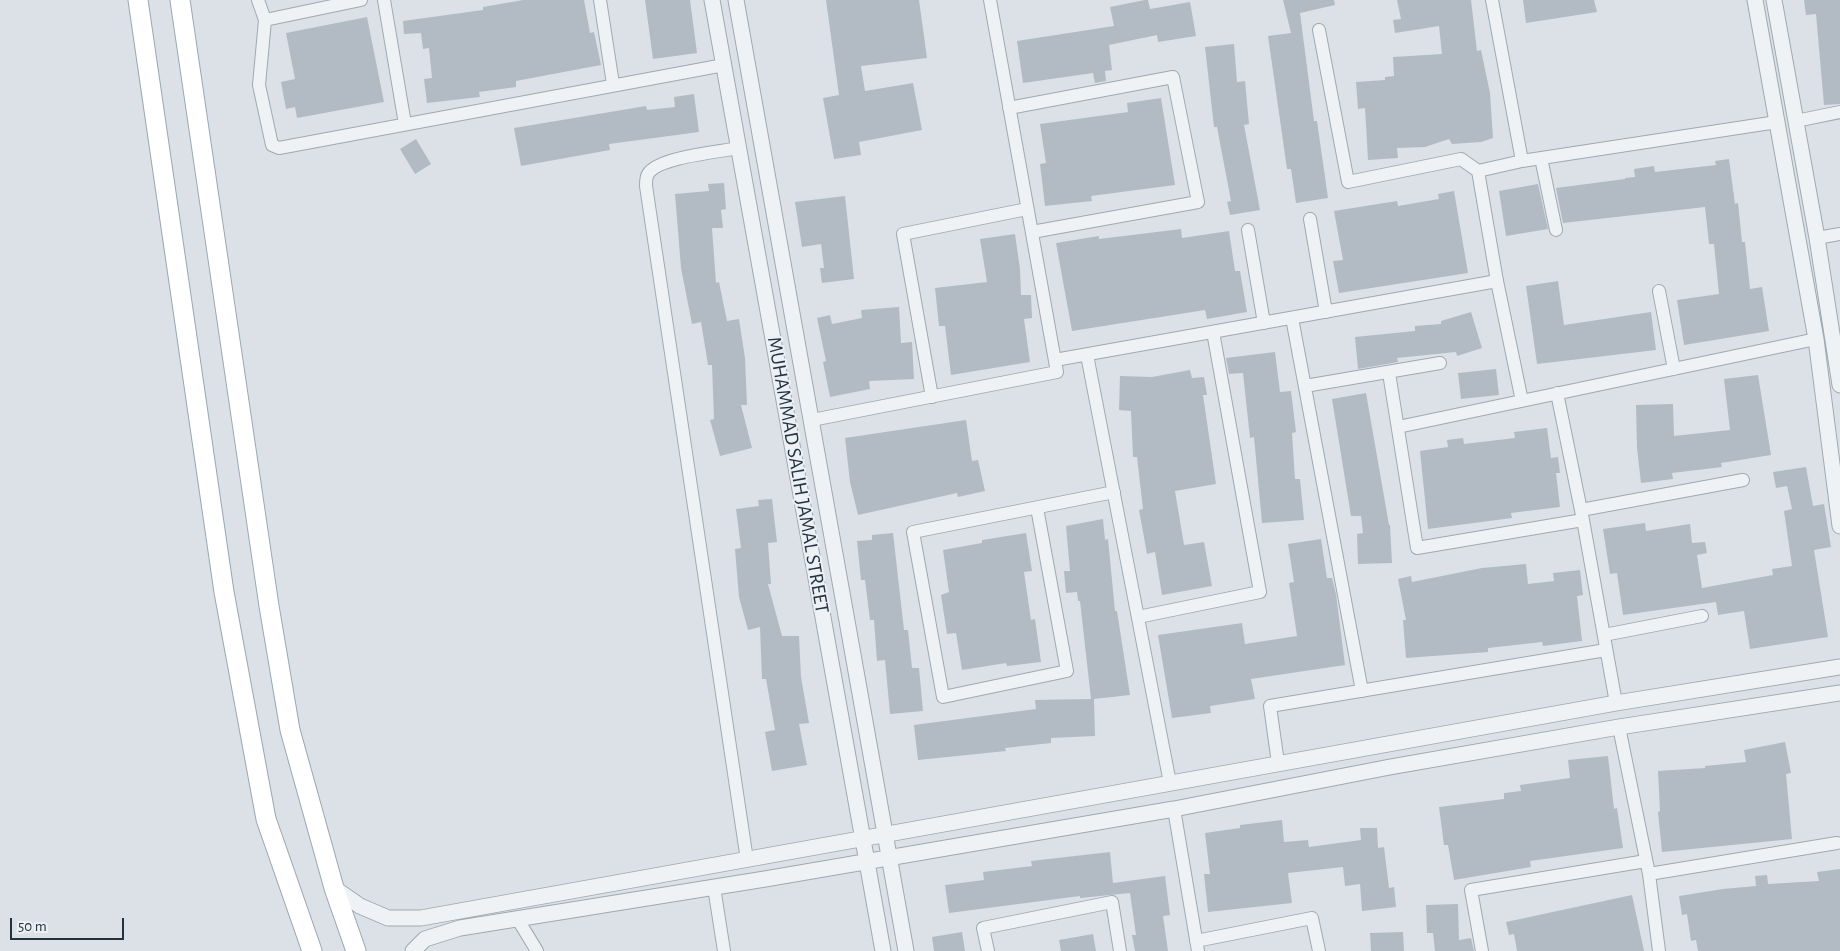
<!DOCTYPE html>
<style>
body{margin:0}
#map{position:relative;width:1840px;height:951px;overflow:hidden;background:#dbe1e7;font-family:"Alegreya Sans",sans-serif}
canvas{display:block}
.scale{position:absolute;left:10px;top:918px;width:114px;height:22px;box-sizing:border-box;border:2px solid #24313e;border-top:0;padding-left:6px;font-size:15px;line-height:18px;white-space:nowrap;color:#24313e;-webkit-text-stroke:4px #ebf0f5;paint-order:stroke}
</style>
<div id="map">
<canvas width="1840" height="951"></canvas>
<div class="scale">50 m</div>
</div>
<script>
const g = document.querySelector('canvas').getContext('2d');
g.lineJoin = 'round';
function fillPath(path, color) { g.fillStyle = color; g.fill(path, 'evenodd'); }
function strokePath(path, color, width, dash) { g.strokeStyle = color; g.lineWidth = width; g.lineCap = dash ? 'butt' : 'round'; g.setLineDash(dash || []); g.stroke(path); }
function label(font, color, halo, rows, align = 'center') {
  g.font = font + ' "Alegreya Sans",sans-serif'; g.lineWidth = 4; g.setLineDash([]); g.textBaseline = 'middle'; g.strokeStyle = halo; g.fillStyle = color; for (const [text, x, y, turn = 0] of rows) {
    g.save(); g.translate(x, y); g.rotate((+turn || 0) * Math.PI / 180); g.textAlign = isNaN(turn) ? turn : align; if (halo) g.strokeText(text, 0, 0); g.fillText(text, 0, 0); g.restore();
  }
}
fillPath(new Path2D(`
 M523,0H584L590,33L594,32L601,65L516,81V87L479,92L480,97L427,103L424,79L432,78L429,48L423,49L421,33L404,34L403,21L483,10V7Z
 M645,0H690L697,53L653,59Z
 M826,0H919L927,58L861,66L865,91L913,83L922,130L859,142L861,155L834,159L823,98L839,95Z
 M1145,0H1148L1150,9L1190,2L1196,36L1158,42L1157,35L1109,45L1112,70L1105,71L1106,81L1095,83L1093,73L1023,83L1017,41L1114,26L1110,7Z
 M1283,0H1334L1335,5L1300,13L1314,121H1317L1328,198L1296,203L1291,169H1287L1268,36L1291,33Z
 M1397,0H1471L1477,51L1481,50L1490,93L1493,138L1481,142L1452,144L1449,139L1425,147L1397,148L1398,158L1368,160L1365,108L1358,109L1356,82L1385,80V77L1394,76L1393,57L1442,54L1439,26L1395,33L1393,20L1401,19Z
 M1523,0H1594L1597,12L1526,23Z
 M1804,0H1840V104L1824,105L1816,14L1806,15Z
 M367,17L384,102L297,118L295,107L286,109L281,82L295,79L286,33Z
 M1234,44L1237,82L1245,81L1249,124L1244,125L1260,210L1230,215L1227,202L1231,201L1217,127H1214L1205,47Z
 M694,94L699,132L609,144L610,150L521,166L514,128L646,106L647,110L675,107L674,97Z
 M1161,98L1175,185L1091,196L1092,201L1045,206L1040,164L1046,163L1040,124L1128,112L1127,103Z
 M416,139L431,164L415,174L400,149Z
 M1729,159L1735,204L1738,203L1742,242H1745L1750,289L1762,287L1769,331L1684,345L1677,300L1719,294L1714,244H1709L1705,207L1563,223L1556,188L1625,179V178L1635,177L1634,169L1654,166L1655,172L1716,165L1715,161Z
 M724,183L726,209L721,210L723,228H712L716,283L719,282L727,321L739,319L745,358L747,405H741L752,448L720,456L710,420L714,419L712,365H708L701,322L692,324L681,268L675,194L709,191L708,184Z
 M1538,184L1548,229L1506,236L1499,191Z
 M1454,191L1468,273L1339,293L1333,261L1343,260L1334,211L1397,201L1398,206L1439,199L1438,194Z
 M845,196L854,279L822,283L820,268H824L821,244L802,247L795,202Z
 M1181,229L1182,238L1229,231L1235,271H1240L1247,312L1207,319L1205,310L1072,331L1056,243L1099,236V239Z
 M1015,234L1020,269L1021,295H1031L1032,318L1024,319L1030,362L951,375L945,326H939L935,288L987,282L980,239Z
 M1558,281L1564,325L1651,312L1656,350L1537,364L1526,286Z
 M899,307L901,343L912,342L914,379L869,381L870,389L830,397L823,362L826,361L817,318L830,315L832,324L862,318L861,310Z
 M1471,312L1482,348L1457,356L1456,352L1397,358L1398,362L1358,369L1355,337L1415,331V326L1441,324V321Z
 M1275,352L1280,392L1291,391L1296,432L1292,433L1295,479H1300L1304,520L1262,523L1254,437L1250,438L1243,373L1229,374L1226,358Z
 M1496,369L1499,395L1461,399L1458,373Z
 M1190,370L1192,378L1204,377L1207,395H1203L1216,484L1175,491L1184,545L1204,542L1212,586L1162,595L1155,552L1147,554L1139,510L1143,509L1137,457H1133L1131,411L1119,410L1120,376L1152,377Z
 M1758,375L1771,455L1721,463L1722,467L1672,473L1673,479L1641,483L1637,448L1636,405L1673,404L1674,436L1730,430L1724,379Z
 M1366,393L1389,525H1390L1392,563L1358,564L1357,534L1363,533L1361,516H1351L1332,399Z
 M966,420L972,461L978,460L985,491L958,497L957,493L858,515L850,482L845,438Z
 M1547,428L1551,458L1558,457L1560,473H1556L1560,507L1511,513L1512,518L1428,529L1420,451L1448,447L1447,440L1463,438L1464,444L1515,438L1514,432Z
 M1806,467L1813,506L1824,504L1831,547L1814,550L1828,637L1750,649L1744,611L1718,615L1716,602L1623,615L1617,573L1610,574L1603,529L1645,523L1646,531L1690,524L1692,543L1705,542L1707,553L1697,555L1702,588L1773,575L1772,569L1792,566L1784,511L1792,509L1787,486L1776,488L1773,472Z
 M772,499L777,542L768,543L771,584H768L782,636H799L801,677L809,723L799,724L807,765L772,771L765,732L775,730L766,679H762L760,627L748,630L739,597L735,549L741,548L736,509L759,506L758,500Z
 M1103,519L1105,540L1108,539L1115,611H1117L1130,695L1094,699L1095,736L1051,738V743L1005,748L1006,751L918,760L914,725L1036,709L1035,700L1091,699L1080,601H1078L1077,592L1066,593L1064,571H1070L1066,526Z
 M893,533L904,630H908L912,668H919L923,711L890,714L885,660L877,661L874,620H870L865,580H861L857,541L872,540V535Z
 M1026,533L1032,571L1024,572L1031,620L1035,619L1041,662L1007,666L1006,663L962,670L956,633L947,634L941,595L949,592L943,550L982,543V540Z
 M1321,539L1327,578H1332L1336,594L1345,665L1251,679L1255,699L1210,706L1211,713L1172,718L1158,635L1242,623L1245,644L1297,636L1289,583L1294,582L1288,544Z
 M1526,564L1528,584L1554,581L1553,573L1580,570L1583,595L1577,596L1582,641L1543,646L1542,642L1488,648V652L1406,658L1403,620H1406L1398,579L1411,576L1412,582L1482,568Z
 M1785,742L1791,773L1786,774L1792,839L1662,852L1658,812L1660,811L1658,771L1705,768V766L1746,762L1744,750Z
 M1608,756L1614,809L1617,808L1623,848L1530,861L1531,867L1454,880L1448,845H1444L1439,807L1504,799V793L1521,791L1520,785L1570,778L1568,760Z
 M1282,820L1284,842L1308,840L1309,847L1361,840L1360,828H1377L1378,848L1384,847L1389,888L1394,887L1396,907L1362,911L1360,884L1345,886L1343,867L1288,873L1292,903L1208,912L1204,874H1210L1205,833L1240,828V825Z
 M1110,852L1113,883L1165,876L1170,915L1163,916L1168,951H1135L1132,935H1136L1130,893L1080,898V896L949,913L945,885L984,880L983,872L1032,866L1031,861Z
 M1840,869V951H1698L1696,940L1691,941L1687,914L1682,915L1679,896L1723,889L1756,886L1755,876L1767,875L1768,884L1819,881L1817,872Z
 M1632,895L1644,951H1517L1514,934L1509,935L1506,922Z
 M1458,904L1459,940L1471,938L1474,951H1435L1433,933H1427L1426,905Z
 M962,932L965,951H934L932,937Z
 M1403,932L1404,951H1371L1370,933Z
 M1093,934L1096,951H1061L1059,940Z`), '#b2bbc4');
const minor = new Path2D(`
 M258,0L265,20L259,85L272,145L279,148L724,65
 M384,0L405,124
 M600,0L613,84
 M1492,0L1522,161
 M265,20L361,0
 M1319,30L1348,182L1461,159L1478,171L1497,281L1522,401
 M1009,108L1173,77L1198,202L1032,232
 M1796,121L1840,112
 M739,148C719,152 658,157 648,174C646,177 646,183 646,186L747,860
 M1541,158L1556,230
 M1478,171L1522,161L1777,122
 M1310,219L1326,312
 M1248,230L1264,323
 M1817,238L1840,234
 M1659,291L1674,369
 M1292,318L1362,691
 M1087,355L1170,783
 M1055,360L1497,281
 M1389,373L1417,548L1583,520
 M1305,386L1440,363
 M1557,393L1583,520L1616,703
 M932,397L903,234L1027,209
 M812,420L1057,372L990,0
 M1398,427L1816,339
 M1037,508L1067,671L943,697L913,532L1114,492
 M1581,510L1743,480
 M1138,617L1260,592L1213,332
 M1604,635L1702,616
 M1619,727L1649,874L1659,951
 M1278,763L1270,706L1606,650
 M1174,809L1198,951
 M1649,874L1837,843
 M714,887L724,951
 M517,918L537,951
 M1196,941L1312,918L1319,951
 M988,951L983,928L1112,902L1120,951
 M1482,951L1471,890L1646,861`);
const tertiary = new Path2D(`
 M712,0L883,951
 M736,0L906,951
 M1755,0L1816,339L1840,526
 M1774,0L1817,238L1840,385
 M334,888L360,906L388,918H421L1616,703L1840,667
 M413,951L425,939L460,928L765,879L1174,809L1390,767L1619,727L1840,693`);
const primary = new Path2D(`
 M138,0L224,592L266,819L312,951
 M180,0L269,606L290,730L334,888L356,951`);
strokePath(minor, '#a0a9b1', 14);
strokePath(tertiary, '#a0a9b1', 17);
strokePath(primary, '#9aa7b4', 21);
strokePath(minor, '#eef2f5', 12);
strokePath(tertiary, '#eef2f5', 15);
strokePath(primary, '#fff', 19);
label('20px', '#24313e', '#ebf0f5', [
 ["MUHAMMAD SALIH JAMAL STREET",798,475,80]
]);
</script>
